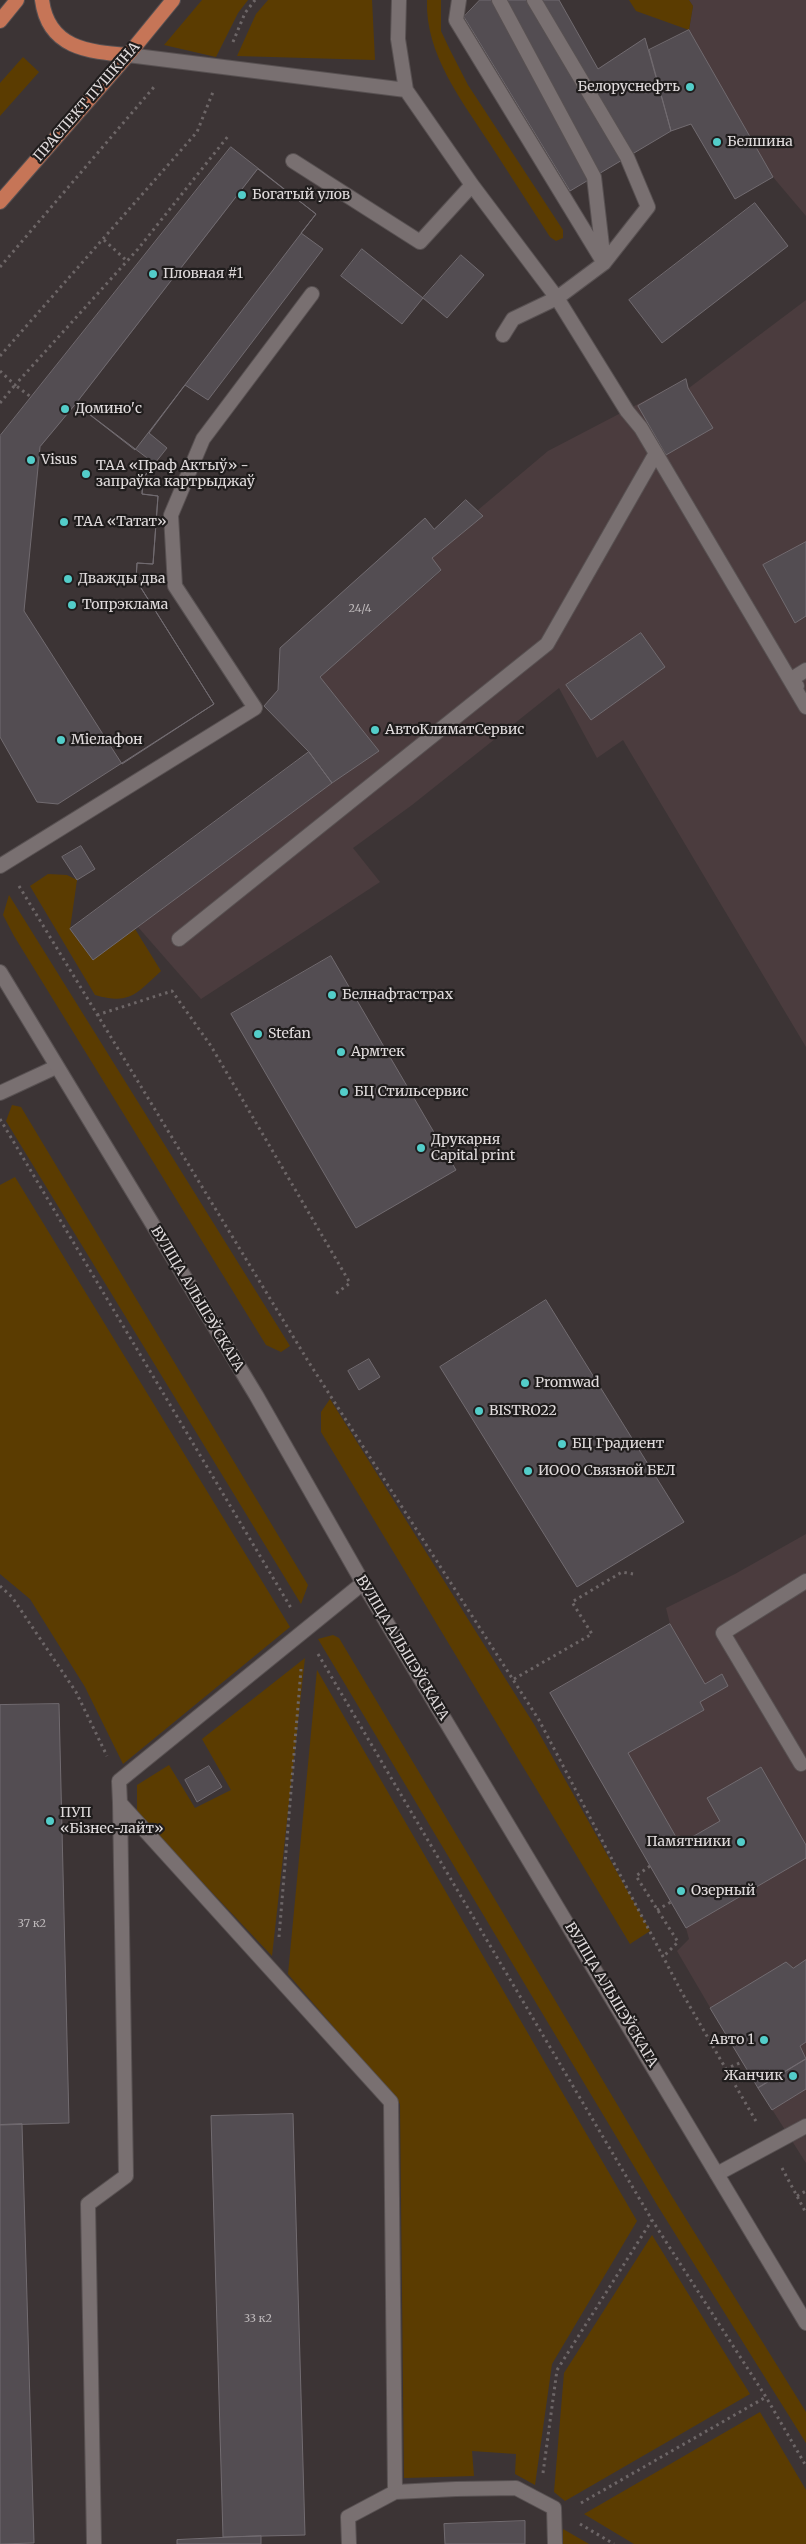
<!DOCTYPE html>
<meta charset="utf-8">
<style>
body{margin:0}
canvas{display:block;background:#3c3435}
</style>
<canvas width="806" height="2544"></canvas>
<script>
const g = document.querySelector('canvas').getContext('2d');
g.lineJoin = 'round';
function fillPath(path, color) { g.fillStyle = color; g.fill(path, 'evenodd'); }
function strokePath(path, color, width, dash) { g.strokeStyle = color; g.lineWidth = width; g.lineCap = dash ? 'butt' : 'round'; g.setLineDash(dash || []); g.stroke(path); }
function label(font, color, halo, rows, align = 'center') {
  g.font = font + ' Merriweather,serif'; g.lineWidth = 4.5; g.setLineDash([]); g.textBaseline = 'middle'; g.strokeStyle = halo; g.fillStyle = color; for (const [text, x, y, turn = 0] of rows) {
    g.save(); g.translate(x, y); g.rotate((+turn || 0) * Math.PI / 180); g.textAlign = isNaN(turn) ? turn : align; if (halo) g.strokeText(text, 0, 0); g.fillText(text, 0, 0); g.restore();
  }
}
fillPath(new Path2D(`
 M689,0H806V216L773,177L689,30L693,6Z
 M806,300V1047L623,740L597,758L559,688L412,805L353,848L380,882L201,999L138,927L332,783L379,751L320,677L441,571L432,558L483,516L478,510L548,451L686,379L689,388Z
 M806,1534V2163L742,2062L677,1951L689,1939L686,1928L550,1693L670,1624L666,1608L735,1574Z`), '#4b3c3e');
fillPath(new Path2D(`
 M202,0H248L238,13L216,57L164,45Z
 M268,0H372L375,60L237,56L256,14Z
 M427,0H441V31L450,50L468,85L563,230V238L556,241L550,237C530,206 510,175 490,144C462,101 425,54 427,0Z
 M629,0H689L693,6L689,30L636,11Z
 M23,57L39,72L0,116V83Z
 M48,874L67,875L77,880L70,929L93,960L135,929L161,971C136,994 130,1005 95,995L30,886Z
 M9,895L290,1346L281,1352L266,1345L14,936L3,915Z
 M12,1105L21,1107L308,1585L301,1604L6,1121Z
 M15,1177L290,1627L123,1764L85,1687L30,1599L0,1574V1185Z
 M330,1399L535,1726L650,1931L630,1944L321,1432V1412Z
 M333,1635L339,1638L673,2198L806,2412V2443L659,2208L318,1639Z
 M305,1658L272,1956L137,1813V1785L169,1765L195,1808L231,1790L202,1739Z
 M317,1670L637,2221L552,2364L535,2485L515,2474L516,2454L472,2451L474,2476L404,2478L400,2104L288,1974Z
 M652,2235L750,2394L565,2501L554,2492L564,2373Z
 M760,2412L806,2490V2544H634L584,2514Z
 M563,2529L589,2544H563Z`), '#5b3c01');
const building = new Path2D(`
 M480,0H559L598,69L645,38L671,131L570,191L464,17Z
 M689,30L773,177L735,199L691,124L671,131L649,50Z
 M231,147L316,214L301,233L323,249L208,400L185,385L149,433L167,448L143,478L142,494L158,496L153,564L137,563L136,580L214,704L58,804L37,802L0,737V436Z
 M258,169L316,214L135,450L76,404Z
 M755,203L788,246L662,343L629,300Z
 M362,249L423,298L402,324L341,276Z
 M461,255L484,275L447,318L423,298Z
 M686,379L688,388L713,428L666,455L638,406Z
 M76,404L155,464L143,478L142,494L158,496L153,564L137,563L136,580L214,704L122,764L24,611L40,447Z
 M466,500L483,516L432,558L441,570L320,677L379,751L332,783L309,752L264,706L278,690L280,648L425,518L434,529Z
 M806,542V616L795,623L763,565Z
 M641,633L665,667L591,720L566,685Z
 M309,752L332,783L93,960L70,929Z
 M81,846L95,869L77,880L62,857Z
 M331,956L456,1170L356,1228L231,1014Z
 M546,1300L684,1522L577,1587L440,1367Z
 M369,1359L380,1377L359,1390L348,1371Z
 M670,1624L705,1684L722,1674L728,1686L700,1702L704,1710L628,1753L680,1844L720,1821L707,1798L761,1767L806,1845V1858L686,1928L550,1693Z
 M59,1704L69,2123L0,2125V1705Z
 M209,1766L222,1787L197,1802L185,1780Z
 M806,1960V2042L800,2046L806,2059L758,2088L710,2008L786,1962L793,1968Z
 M806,2059V2089L772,2110L758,2088Z
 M293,2114L305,2535L223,2537L211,2116Z
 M22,2124L34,2543L0,2544V2125Z
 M525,2521V2544H445L444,2524Z
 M261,2536V2544H177V2540Z`);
fillPath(building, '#534d52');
strokePath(building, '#716b70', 1);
const service = new Path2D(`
 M399,0L398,39L406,90L472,185L557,298L627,411L641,428L806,707
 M459,0L456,20L604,263L648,207L627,157L534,0
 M499,0L594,177L604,263L557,298L513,319L503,335
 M128,55L406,90
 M293,161L420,242L472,185
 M797,686L790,680L806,670
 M0,866L255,708L175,586L171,515L203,439L312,294
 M179,939L547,644L656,453
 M0,1093L56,1067
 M801,1764L723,1633L806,1581
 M120,1803L119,1781L363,1583
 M717,2174L806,2126
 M94,2543L88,2204L126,2176L120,1803L391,2102L395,2492
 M349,2544L348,2517L395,2492L456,2489L516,2488L554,2508L555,2544`);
const secondary = new Path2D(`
 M0,972L256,1395L363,1583L806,2323`);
const primary = new Path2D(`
 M42,0C48,48 88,52 128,55
 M0,21L17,0
 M0,202L128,55L173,0`);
strokePath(service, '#585152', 16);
strokePath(secondary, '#585152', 16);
strokePath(primary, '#585152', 16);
strokePath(new Path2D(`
 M233,42L245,13L255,0
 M104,240L127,261
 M0,267L154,87
 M0,356L197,132L213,92
 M0,371L15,385L138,249L229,135
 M0,403L15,385L31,397
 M19,886L308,1361L539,1720L681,1991L757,2123
 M97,1015L172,991L211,1046L350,1283L334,1295
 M0,1119L291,1608
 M0,1586L12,1597L76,1692L107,1756
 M318,1654L652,2220L766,2397L806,2466
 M514,1679L592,1634L572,1602L622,1572L633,1574
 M650,1866L636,1876L678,1942L663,1957
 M657,1910L671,1902
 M279,1937L301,1669
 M725,2069L742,2062
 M782,2168L806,2213
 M797,2196L806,2191
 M543,2473L557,2370L652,2220
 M581,2503L766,2397
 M580,2524L614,2544`), '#6d6667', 3, [2.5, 4]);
strokePath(service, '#797071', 14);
strokePath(secondary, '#797071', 14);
strokePath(primary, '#c67557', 14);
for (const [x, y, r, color] of [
 [690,87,5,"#53cdc9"],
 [717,142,5,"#53cdc9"],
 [242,195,5,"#53cdc9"],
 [153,274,5,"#53cdc9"],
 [65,409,5,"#53cdc9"],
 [31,460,5,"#53cdc9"],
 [86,474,5,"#53cdc9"],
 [64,522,5,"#53cdc9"],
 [68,579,5,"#53cdc9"],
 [72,605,5,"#53cdc9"],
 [375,730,5,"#53cdc9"],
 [61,740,5,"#53cdc9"],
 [332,995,5,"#53cdc9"],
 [258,1034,5,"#53cdc9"],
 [341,1052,5,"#53cdc9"],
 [344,1092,5,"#53cdc9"],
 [421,1148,5,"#53cdc9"],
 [525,1383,5,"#53cdc9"],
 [479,1411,5,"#53cdc9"],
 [562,1444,5,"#53cdc9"],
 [528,1471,5,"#53cdc9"],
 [50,1821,5,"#53cdc9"],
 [741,1842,5,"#53cdc9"],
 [681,1891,5,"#53cdc9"],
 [764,2040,5,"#53cdc9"],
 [793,2076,5,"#53cdc9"]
]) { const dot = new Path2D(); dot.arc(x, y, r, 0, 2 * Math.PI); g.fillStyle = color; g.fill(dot); strokePath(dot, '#201d1d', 2); }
label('11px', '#bdb8ba', null, [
 ["24/4",360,609],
 ["37 к2",32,1924],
 ["33 к2",258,2319]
]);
label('14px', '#e0dbdc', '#201d1d', [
 ["Белоруснефть",680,87,"right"],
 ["Белшина",727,142],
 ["Богатый улов",252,195],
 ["Пловная #1",163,274],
 ["Домино'c",75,409],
 ["Visus",41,460],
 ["ТАА «Праф Актыў» -",96,466],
 ["запраўка картрыджаў",96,482],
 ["ТАА «Татат»",74,522],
 ["Дважды два",78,579],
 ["Топрэклама",82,605],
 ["АвтоКлиматСервис",385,730],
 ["Міелафон",71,740],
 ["Белнафтастрах",342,995],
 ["Stefan",268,1034],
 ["Армтек",351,1052],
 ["БЦ Стильсервис",354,1092],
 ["Друкарня",431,1140],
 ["Capital print",431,1156],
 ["Promwad",535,1383],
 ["BISTRO22",489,1411],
 ["БЦ Градиент",572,1444],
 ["ИООО Связной БЕЛ",538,1471],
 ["ПУП",60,1813],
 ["«Бізнес-лайт»",60,1829],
 ["Памятники",731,1842,"right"],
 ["Озерный",691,1891],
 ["Авто 1",754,2040,"right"],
 ["Жанчик",783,2076,"right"]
], 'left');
label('14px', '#e0dbdc', '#201d1d', [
 ["ПРАСПЕКТ ПУШКІНА",87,102,-49],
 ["ВУЛІЦА АЛЬШЭЎСКАГА",197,1299,59],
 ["ВУЛІЦА АЛЬШЭЎСКАГА",402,1648,59],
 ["ВУЛІЦА АЛЬШЭЎСКАГА",611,1995,59]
]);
</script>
